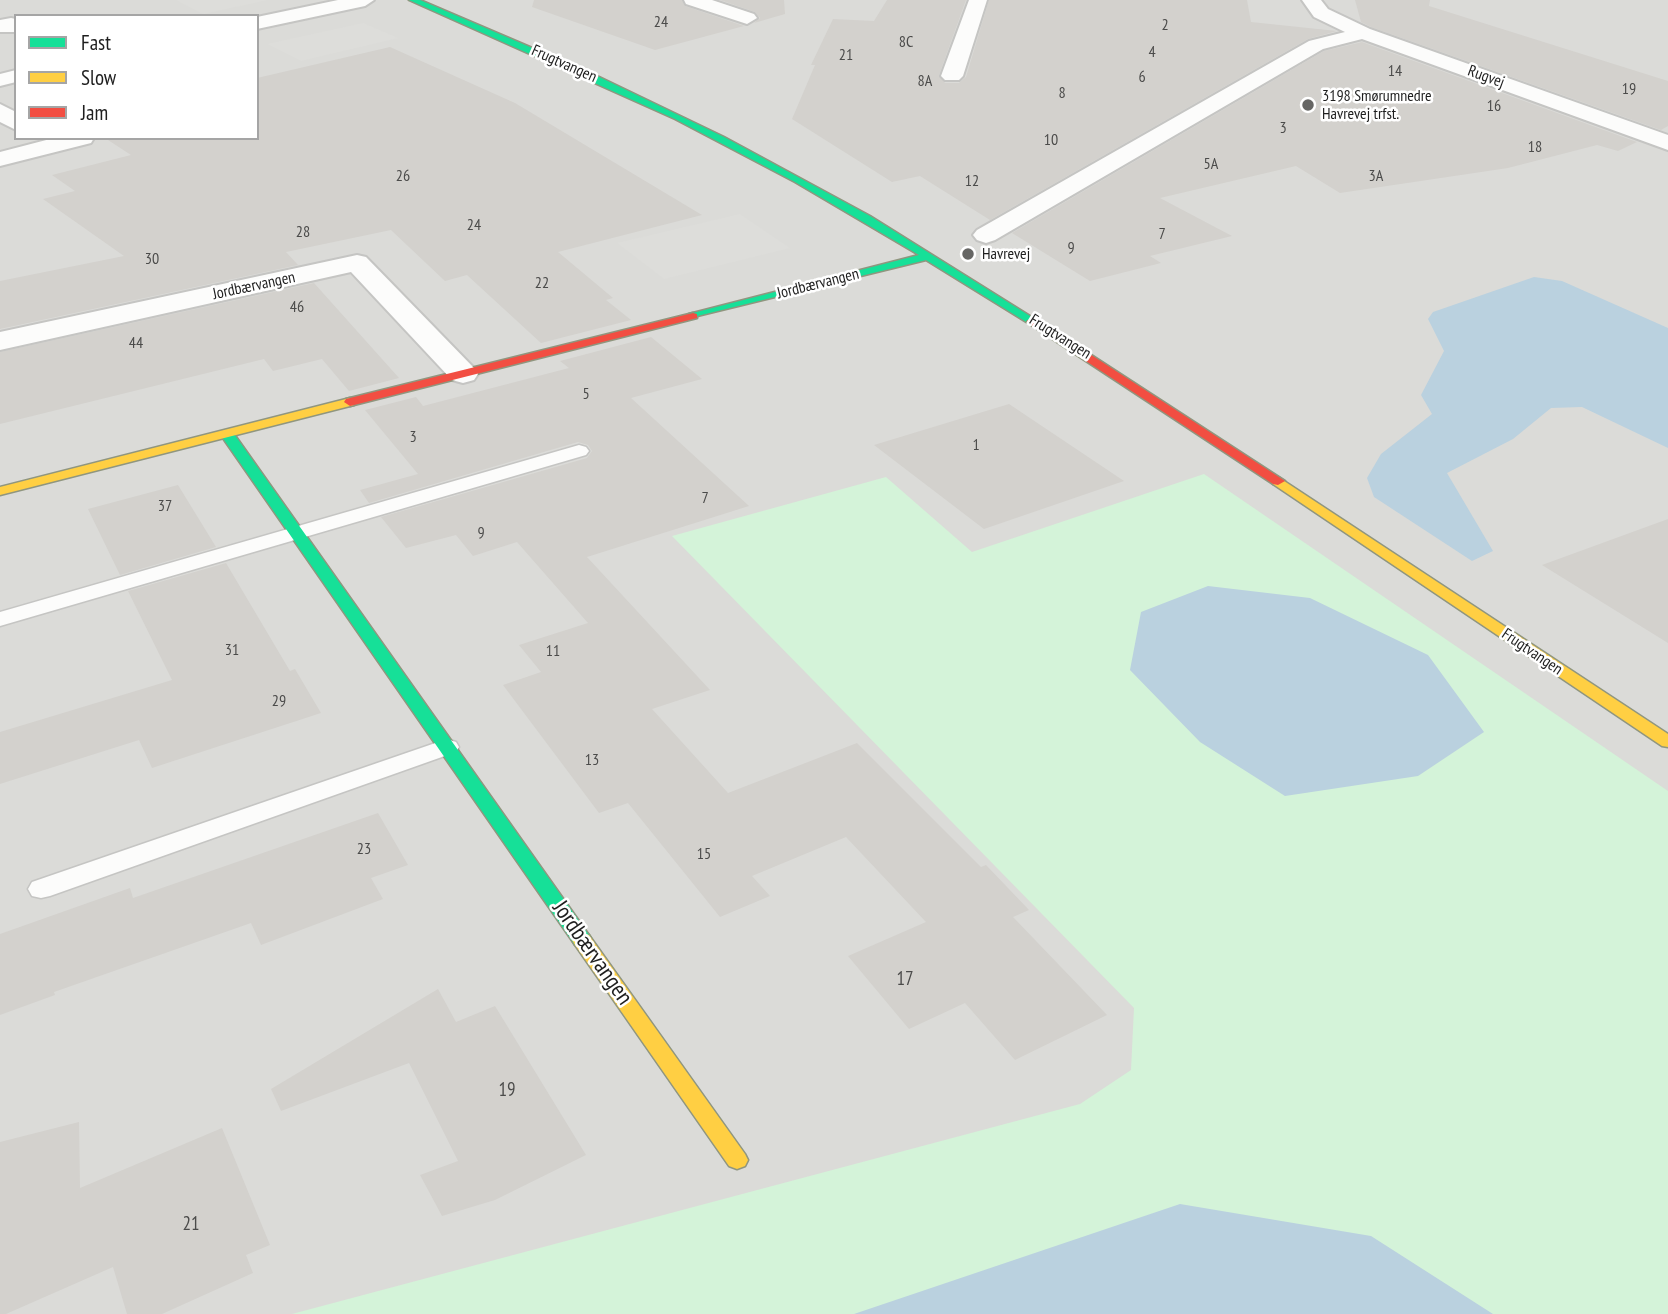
<!DOCTYPE html>
<meta charset="utf-8">
<style>
body{margin:0}
#map{position:relative;width:1668px;height:1314px;overflow:hidden;background:#ecece7;font-family:"PT Sans Narrow",sans-serif}
canvas{display:block}
.legend{position:absolute;left:14px;top:14px;width:245px;height:126px;box-sizing:border-box;background:#fff;border:2px solid #a5a5a5;margin:0;padding:9px 12px;list-style:none;font-size:21px;color:#1e1e1e}
.legend li{display:flex;align-items:center;gap:14px;height:35px}
.legend b{width:35px;border:2px solid #a5a5a5}
</style>
<div id="map">
<canvas width="1668" height="1314"></canvas>
<ul class="legend">
<li><b style="height:9px;background:#16e098"></b>Fast</li>
<li><b style="height:9px;background:#ffcf43"></b>Slow</li>
<li><b style="height:9px;background:#f24e42"></b>Jam</li>
</ul>
</div>
<script>
const g = document.querySelector('canvas').getContext('2d');
g.lineJoin = 'round';
function fillPath(path, color) { g.fillStyle = color; g.fill(path, 'evenodd'); }
function strokePath(path, color, width, dash) { g.strokeStyle = color; g.lineWidth = width; g.lineCap = dash ? 'butt' : 'round'; g.setLineDash(dash || []); g.stroke(path); }
function label(font, color, halo, rows, align = 'center') {
  g.font = font + ' "PT Sans Narrow",sans-serif'; g.lineWidth = 5; g.setLineDash([]); g.textBaseline = 'middle'; g.strokeStyle = halo; g.fillStyle = color; for (const [text, x, y, turn = 0] of rows) {
    g.save(); g.translate(x, y); g.rotate((+turn || 0) * Math.PI / 180); g.textAlign = isNaN(turn) ? turn : align; if (halo) g.strokeText(text, 0, 0); g.fillText(text, 0, 0); g.restore();
  }
}
fillPath(new Path2D(`
 M0,0H1668V1314H0ZM16,16H257V138H16Z`), '#dbdbd8');
fillPath(new Path2D(`
 M1204,474L1668,791V1314H292L1080,1104L1131,1070L1134,1008L672,536L886,477L972,552Z`), '#d4f3d9');
fillPath(new Path2D(`
 M176,0H268L203,14Z
 M363,23L398,38L301,61L267,44Z
 M740,214L790,248L664,279L617,243Z`), '#ddddda');
fillPath(new Path2D(`
 M1534,277L1562,281L1668,328V448L1582,407L1551,408L1513,439L1447,473L1493,551L1472,561L1374,497L1367,478L1381,454L1432,414L1421,395L1444,351L1428,319L1433,312Z
 M1208,586L1310,598L1428,655L1484,732L1418,776L1285,796L1200,742L1130,670L1141,612Z
 M1180,1204L1371,1236L1493,1314H854Z`), '#bad1df');
fillPath(new Path2D(`
 M534,0H682L685,6L744,26L655,50L532,7Z
 M720,0H784L785,14L754,23L760,18L755,12Z
 M887,0H966L939,75L945,83H959L966,77L989,0H1247L1251,22L1337,31L1308,39L990,220L920,176L892,182L792,119L815,65H811L833,19L874,21Z
 M1355,0H1430L1429,6L1668,81V126L1661,130L1371,27L1361,22Z
 M1362,42L1637,142L1618,151L1597,145L1508,168L1340,193L1296,166L1160,198L1232,236L1150,256L1161,263L1090,281L1012,233L1324,51Z
 M390,47L515,103L702,215L558,252L613,298L606,300L631,320L541,343L467,275L445,281L391,230L286,252L298,265L0,329V281L124,256L43,199L75,191L52,175L131,155L105,138H257V78Z
 M314,283L399,378L349,391L322,359L273,371L264,359L0,424V352Z
 M651,337L702,379L631,398L749,506L587,557L710,690L652,709L728,793L857,743L981,867L986,865L1029,910L1013,917L1107,1015L1015,1060L965,1003L909,1029L848,956L926,922L846,837L752,876L770,896L720,917L628,803L599,813L503,685L541,672L519,645L588,623L517,542L473,556L456,535L406,548L381,517L587,458L592,451L588,445L578,442L369,503L360,490L418,474L365,410L416,397L423,406L569,368L560,361Z
 M1009,404L1124,481L984,529L874,445Z
 M178,485L216,547L120,575L88,509Z
 M1668,519V643L1542,565Z
 M226,563L290,671L295,669L321,713L152,768L139,740L0,784V732L172,680L128,591Z
 M378,813L408,865L371,878L383,899L261,945L251,923L54,992L55,995L0,1015V934L130,888L133,898Z
 M438,989L456,1022L495,1006L586,1155L495,1200L442,1216L420,1175L458,1161L409,1063L281,1111L271,1089Z
 M79,1122L80,1188L222,1128L270,1245L246,1255L253,1273L162,1314H127L113,1267L6,1314H0V1142Z`), '#d3d1cd');
const lane = new Path2D(`
 M579,445L586,447L589,451L586,455L0,626V612Z
 M447,739L456,742L459,747L456,752L50,896L41,898L32,896L28,889L32,882Z`);
const street = new Path2D(`
 M338,0H374L365,6L257,29V17Z
 M684,0H712L754,14L757,18L747,24L686,4Z
 M969,0H987L963,76L959,80H945L941,76Z
 M1302,0H1321L1328,9L1370,29L1668,135V150L1362,39L1323,49L995,240L986,243L977,240L973,235L977,230L1309,41L1345,32L1314,17Z
 M11,18L16,19V32H0V20Z
 M16,70V82L0,86V74Z
 M0,104L16,112V130L0,122Z
 M54,138H94L91,143L0,166V152Z
 M357,255L366,257L474,368L478,374L474,380L463,383L452,380L351,272L0,350V332Z`);
const fast = new Path2D(`
 M409,0H420L593,74L724,137L870,216L1038,321L1032,324L1028,323L926,260L689,318V314L919,255L795,182L675,119Z
 M227,430L232,431L589,935L592,940L589,945L582,947L575,945L220,434Z`);
const slow = new Path2D(`
 M350,398L354,399V405L0,495V487Z
 M1278,477L1668,734V747L1662,746L1273,484L1271,481Z
 M582,933L589,935L745,1154L748,1160L745,1166L737,1169L729,1166L575,945L572,940L575,935Z`);
const jam = new Path2D(`
 M693,313L697,314V318L350,406L344,402L346,399Z
 M1032,318L1036,319L1285,481L1278,485L1273,484L1028,323L1026,321Z`);
strokePath(lane, '#c5c5c3', 3);
strokePath(street, '#c5c5c3', 4);
strokePath(fast, '#90967f', 3);
strokePath(slow, '#90967f', 3);
strokePath(jam, '#90967f', 3);
fillPath(lane, '#fcfcfb');
fillPath(street, '#fcfcfb');
fillPath(fast, '#16e098');
fillPath(slow, '#ffcf43');
fillPath(jam, '#f24e42');
for (const [x, y, r, color] of [
 [1308,105,7,"#666664"],
 [968,254,7,"#666664"]
]) { const dot = new Path2D(); dot.arc(x, y, r, 0, 2 * Math.PI); g.fillStyle = color; g.fill(dot); strokePath(dot, '#fff', 2.5); }
label('16px', '#4b4b4a', null, [
 ["24",661,22],
 ["2",1165,25],
 ["8C",906,42],
 ["4",1152,52],
 ["21",846,55],
 ["14",1395,71],
 ["6",1142,77],
 ["8A",925,81],
 ["19",1629,89],
 ["8",1062,93],
 ["16",1494,106],
 ["3",1283,128],
 ["10",1051,140],
 ["18",1535,147],
 ["5A",1211,164],
 ["26",403,176],
 ["3A",1376,176],
 ["12",972,181],
 ["24",474,225],
 ["28",303,232],
 ["7",1162,234],
 ["9",1071,248],
 ["30",152,259],
 ["22",542,283],
 ["46",297,307],
 ["44",136,343],
 ["5",586,394],
 ["3",413,437],
 ["1",976,445],
 ["7",705,498],
 ["37",165,506],
 ["9",481,533],
 ["31",232,650],
 ["11",553,651],
 ["29",279,701],
 ["13",592,760],
 ["23",364,849],
 ["15",704,854]
]);
label('16px', '#1e1e1e', '#fff', [
 ["Frugtvangen",564,64,24],
 ["Rugvej",1486,77,20],
 ["Jordbærvangen",818,284,-14],
 ["Jordbærvangen",254,286,-12],
 ["Frugtvangen",1060,337,32],
 ["Frugtvangen",1532,652,34]
]);
label('16px', '#1e1e1e', '#fff', [
 ["3198 Smørumnedre",1322,96],
 ["Havrevej trfst.",1322,114],
 ["Havrevej",982,254]
], 'left');
label('19px', '#4b4b4a', null, [
 ["17",905,980],
 ["19",507,1091],
 ["21",191,1225]
]);
label('23px', '#1e1e1e', '#fff', [
 ["Jordbærvangen",592,953,55]
]);
</script>
